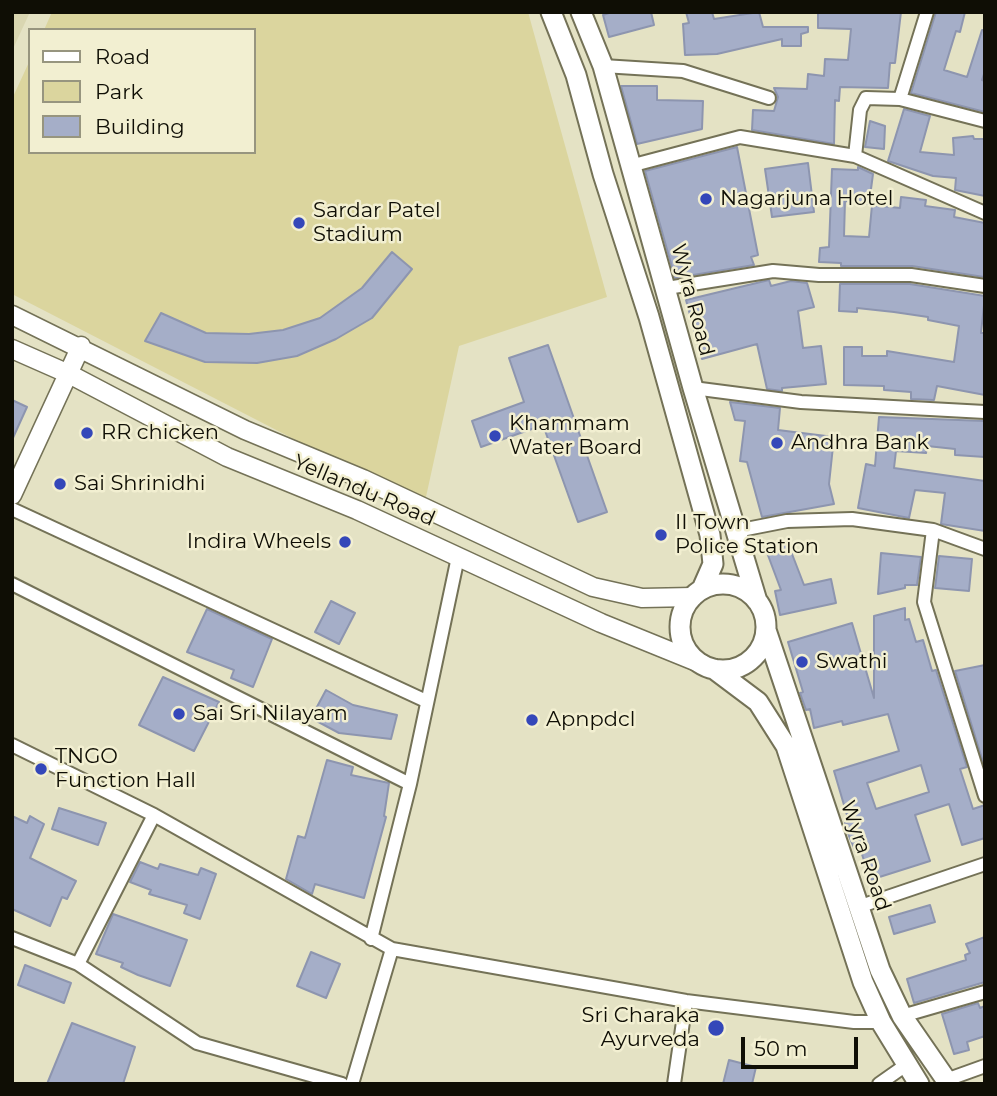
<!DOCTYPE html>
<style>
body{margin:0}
#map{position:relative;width:997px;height:1096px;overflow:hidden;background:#e4e2c4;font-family:Montserrat,sans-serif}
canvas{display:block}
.frame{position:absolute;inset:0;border:14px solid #0f0e05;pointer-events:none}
.legend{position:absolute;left:28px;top:28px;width:228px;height:126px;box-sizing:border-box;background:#f2efd1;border:2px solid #97957f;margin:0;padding:9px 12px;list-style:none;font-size:21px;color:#0f0e05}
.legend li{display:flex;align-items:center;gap:14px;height:35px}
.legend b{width:35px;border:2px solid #97957f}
.scale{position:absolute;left:741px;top:1037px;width:117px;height:32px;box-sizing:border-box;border:4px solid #0f0e05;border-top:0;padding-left:9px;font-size:21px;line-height:24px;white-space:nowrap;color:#0f0e05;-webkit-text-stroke:5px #f2efd1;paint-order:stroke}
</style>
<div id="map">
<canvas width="997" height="1096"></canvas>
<div class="frame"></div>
<ul class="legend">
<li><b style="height:9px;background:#fff"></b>Road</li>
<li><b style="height:19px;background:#dbd59e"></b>Park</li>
<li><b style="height:19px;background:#a5aec8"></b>Building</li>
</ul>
<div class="scale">50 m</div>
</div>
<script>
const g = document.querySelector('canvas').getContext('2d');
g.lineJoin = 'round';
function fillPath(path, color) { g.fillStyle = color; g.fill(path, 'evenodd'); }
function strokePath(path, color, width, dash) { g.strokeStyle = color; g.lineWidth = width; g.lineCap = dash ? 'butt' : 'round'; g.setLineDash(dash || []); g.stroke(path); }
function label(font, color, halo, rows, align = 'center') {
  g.font = font + ' Montserrat,sans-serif'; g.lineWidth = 5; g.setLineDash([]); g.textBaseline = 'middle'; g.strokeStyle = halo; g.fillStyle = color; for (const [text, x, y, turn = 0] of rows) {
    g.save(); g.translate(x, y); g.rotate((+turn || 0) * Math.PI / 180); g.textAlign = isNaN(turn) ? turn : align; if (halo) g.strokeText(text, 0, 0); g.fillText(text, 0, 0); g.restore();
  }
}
fillPath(new Path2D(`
 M12,12H30L12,51Z`), '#d9d6b1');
fillPath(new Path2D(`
 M52,12H528L607,297L459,346L424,506L12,294V99L30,60V152H254V30H44Z`), '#dbd59e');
const building = new Path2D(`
 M612,12H651L654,25L609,37L603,15Z
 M686,12H712L714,19L759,12L763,27H808V32L801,34V46H782V39L717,54L685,55L683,24L689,23Z
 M818,12H901L895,63H890L888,88L840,87L839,101L835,100L834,144L752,130L753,110L774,111L778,97L774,88L807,89L808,74L824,76L825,59L848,60L851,29L818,28Z
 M936,12H965L960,32L956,31L944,70L967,77L982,30H985V71L982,80L985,81V112L911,93Z
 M621,86H657V100L703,101L702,129L637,144Z
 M904,109L930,116L920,152L954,155L953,138L973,136L974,139H985V196L955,190L956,178L933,176L888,161Z
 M870,121L885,126L884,149L865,147Z
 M737,147L758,255L751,257L754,265L675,278L645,171Z
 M808,163L814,212L772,217L765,169Z
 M858,167L873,174L869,204L845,201L844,236L869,237L872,205L900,208L901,197L926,200L925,206L955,210L954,217L985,223L984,277L912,266H841V263L819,262L820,248L829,247L832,169L858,170Z
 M392,252L412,269L372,318L336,339L297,356L257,363L205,362L145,341L161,313L206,333L249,334L283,330L320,318L362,288Z
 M769,280L771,286L791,281L807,283L814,307L798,311L803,348L821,346L826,384L782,388V391L767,389L757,344L702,359L686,300Z
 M840,284H910L985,296L981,333H985V395L937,386L934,400L911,399V392L884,390V386L844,385V347H862V356H887V351L954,362L959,326L928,320V317L894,312L857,308V312L839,311Z
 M548,345L607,512L578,522L543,425L481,447L472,421L524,402L509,358Z
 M12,400L27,407L12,440Z
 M730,402L780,408L778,430L834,437L829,484L834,504L762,517L747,462L740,461L745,421L735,420Z
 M879,417L985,421V457L955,455V449L927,446L926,453L896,451L894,468L985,481V531L941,524L945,493L915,490L909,518L858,508L866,464L875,466Z
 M787,541L804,585L831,579L836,603L780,615L775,591L781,590L766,550Z
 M881,553L921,557L917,585H905V588L878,594Z
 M939,556L972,559L969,591L935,588Z
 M331,601L355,613L339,644L315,632Z
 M905,608V620L909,619L916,642L923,640L932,671L936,670L967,767L960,769L973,809L985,805V838L962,845L949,804L915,815L930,861L870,880L861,851L856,852L849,836L845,823L849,822L834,771L899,751L888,714L843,725L842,721L814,728L810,709L806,710L800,693L803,692L788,642L852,623L874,698V616ZM921,765L929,792L876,809L867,783Z
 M207,609L272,639L253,687L231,678L234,670L187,652Z
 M985,665V761L983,762L955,671Z
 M163,677L219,702L194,751L139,725Z
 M326,690L353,705L397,715L391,739L339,733L311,718Z
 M327,760L353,767L351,775L389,783L384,816L386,817L364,898L315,884L312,894L286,879L298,836L305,838Z
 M59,808L106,823L98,845L52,829Z
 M12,816L27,823L30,816L44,824L30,858L76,881L67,899L62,897L50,926L12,909Z
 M140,862L158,869L160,864L198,875L201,868L216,874L200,919L184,913L187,905L149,894L151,890L130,882Z
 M930,905L935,922L894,934L889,917Z
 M113,914L187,940L170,986L138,975L121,967L123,963L96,954Z
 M985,937V982L914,1003L907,979L966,960L965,955L970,953L966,944Z
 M311,952L340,964L326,998L297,986Z
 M25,965L71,983L64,1003L18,985Z
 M978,1003L980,1008L985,1006V1036L967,1042L969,1050L954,1054L942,1014Z
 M72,1023L135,1047L123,1084H47Z
 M729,1060L756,1067L752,1084H723Z`);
fillPath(building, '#a5aec8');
strokePath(building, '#8d95af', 2);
const street = new Path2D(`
 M603,66L683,71L769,98
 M900,99L927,12
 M855,156L860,110L866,98L900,99L985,121
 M630,166L740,137L855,156L985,213
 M667,288L773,271L819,275H911L985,286
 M693,388L801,402L985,412
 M12,509L426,701
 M933,530L924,602L985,796
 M736,531L787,521L852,519L933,530L985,549
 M12,584L410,784
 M12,745L154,815L392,949L686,1001L854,1022H881
 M858,907L985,864
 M12,938L78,964L197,1043L342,1084
 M371,939L410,784L458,557
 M78,964L154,815
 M902,1016L985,992
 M946,1080L985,1066
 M352,1084L392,949
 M674,1084L686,1001
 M879,1084L906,1065`);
const secondary = new Path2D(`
 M12,315L245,430L363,479L593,587L642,598L693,597
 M12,349L71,375L227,457L357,510L601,623L702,664
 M12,495L81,346`);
const primary = new Path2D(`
 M551,12L576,75L603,174L649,317L710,535L713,564L702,589
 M581,12L603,66L693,388L757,601
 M680 627a43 43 0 1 1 86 0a43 43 0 1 1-86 0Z
 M766,630L880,970L902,1016L949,1084
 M714,669L758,702L786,746L863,982L881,1022L919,1084`);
strokePath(street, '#747257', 16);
strokePath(secondary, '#747257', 21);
strokePath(primary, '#747257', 23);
strokePath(street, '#fff', 12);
strokePath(secondary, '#fff', 18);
strokePath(primary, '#fff', 19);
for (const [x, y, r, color] of [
 [706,199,7,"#3447b9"],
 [299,223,7,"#3447b9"],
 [87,433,7,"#3447b9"],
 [495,436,7,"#3447b9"],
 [777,443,7,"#3447b9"],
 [60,484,7,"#3447b9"],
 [661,535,7,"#3447b9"],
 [345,542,7,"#3447b9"],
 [802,662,7,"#3447b9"],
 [179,714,7,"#3447b9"],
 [532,720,7,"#3447b9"],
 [41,769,7,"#3447b9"],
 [716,1028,9,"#3447b9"]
]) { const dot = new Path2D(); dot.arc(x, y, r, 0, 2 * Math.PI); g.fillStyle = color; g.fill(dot); strokePath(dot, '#f2efd1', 2.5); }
label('21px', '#0f0e05', '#f2efd1', [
 ["Nagarjuna Hotel",720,199],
 ["Sardar Patel",313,211],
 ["Stadium",313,235],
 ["Khammam",509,424],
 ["Water Board",509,448],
 ["RR chicken",101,433],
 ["Andhra Bank",791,443],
 ["Sai Shrinidhi",74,484],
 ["II Town",675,523],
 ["Police Station",675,547],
 ["Indira Wheels",331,542,"right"],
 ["Swathi",816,662],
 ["Sai Sri Nilayam",193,714],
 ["Apnpdcl",546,720],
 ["TNGO",55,757],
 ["Function Hall",55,781],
 ["Sri Charaka",700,1016,"right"],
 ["Ayurveda",700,1040,"right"]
], 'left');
label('21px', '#0f0e05', '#f2efd1', [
 ["Wyra Road",692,300,75],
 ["Yellandu Road",364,491,23],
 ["Wyra Road",865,856,71]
]);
</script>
